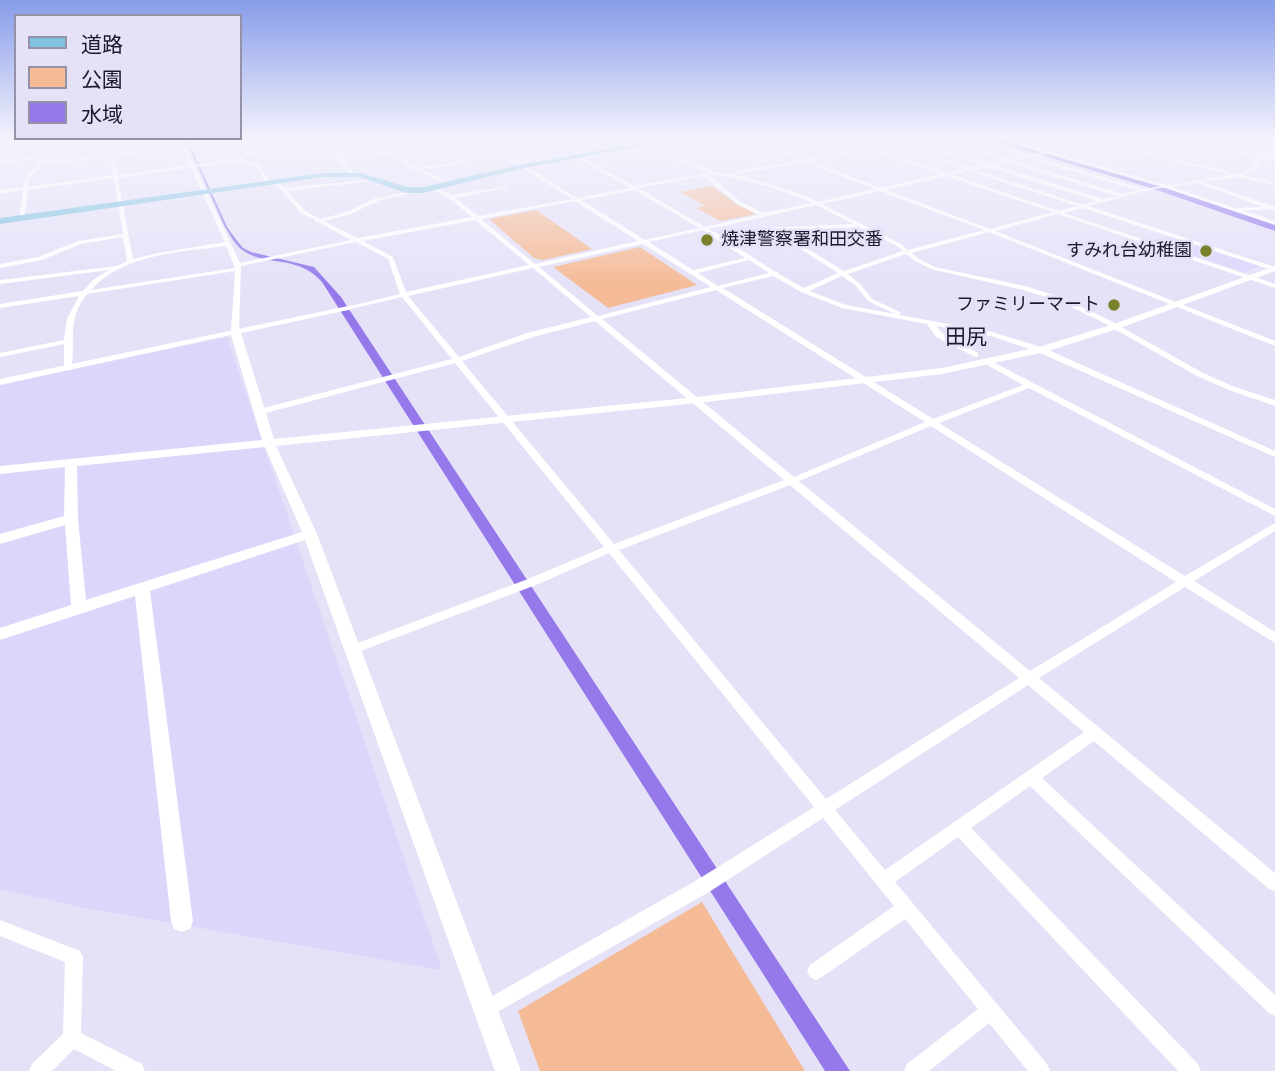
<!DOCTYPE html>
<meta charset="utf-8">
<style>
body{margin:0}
#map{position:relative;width:1275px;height:1071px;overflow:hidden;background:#e5e2f8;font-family:"Varela Round","Noto Sans JP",sans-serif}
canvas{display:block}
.legend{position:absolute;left:14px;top:14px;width:228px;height:126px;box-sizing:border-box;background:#e5e2f8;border:2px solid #9592a7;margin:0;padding:9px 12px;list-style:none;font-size:21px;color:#1d192d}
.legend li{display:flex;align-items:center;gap:14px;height:35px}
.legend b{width:35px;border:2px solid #9592a7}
</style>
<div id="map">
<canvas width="1275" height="1071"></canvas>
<ul class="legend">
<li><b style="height:9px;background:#80c3e0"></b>道路</li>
<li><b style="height:19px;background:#f5bb97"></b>公園</li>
<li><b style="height:19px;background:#9579eb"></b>水域</li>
</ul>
</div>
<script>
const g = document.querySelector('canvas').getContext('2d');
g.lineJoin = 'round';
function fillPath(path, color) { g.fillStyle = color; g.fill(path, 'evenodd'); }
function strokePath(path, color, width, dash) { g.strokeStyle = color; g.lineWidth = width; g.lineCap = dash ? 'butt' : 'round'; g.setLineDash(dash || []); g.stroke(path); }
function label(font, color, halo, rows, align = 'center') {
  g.font = font + ' "Varela Round","Noto Sans JP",sans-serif'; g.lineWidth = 5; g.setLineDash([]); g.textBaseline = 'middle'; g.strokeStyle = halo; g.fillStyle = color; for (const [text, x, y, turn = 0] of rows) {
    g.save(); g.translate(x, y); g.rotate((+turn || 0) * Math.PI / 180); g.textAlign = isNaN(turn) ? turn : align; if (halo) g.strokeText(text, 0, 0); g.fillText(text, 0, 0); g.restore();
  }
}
fillPath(new Path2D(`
 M1169,236L1260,266L1243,272L1150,241Z
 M227,337L442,970L85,908L0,889V384Z`), '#dcd6fb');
fillPath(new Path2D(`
 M712,186L738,205L756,214L720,221L696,208L705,206L680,192Z
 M536,210L592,249L543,260L534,258L489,219Z
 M640,247L697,285L608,308L553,267Z
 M702,902L805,1071H540L518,1011Z`), '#f5bb97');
fillPath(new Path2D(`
 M226,227L243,248L251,252L314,267L341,297L850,1071H825L322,282C291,246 247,278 226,227Z`), '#9579eb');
strokePath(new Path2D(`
 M186,138L226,227L235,240`), '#9579eb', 2);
fillPath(new Path2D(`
 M977,136H991L1159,184L1275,223V231L1151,188Z`), '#9579eb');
fillPath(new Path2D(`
 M254,136H266L185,147L194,165L239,159V155L296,139L294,136H298L300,139L336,145L341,157L389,151L370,136H375L393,151L478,140L473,136H478L483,139L522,136L487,141L577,198L630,188L577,158L579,156L634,186L708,173L643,147L645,145L714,172L746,177L804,195L817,202L875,189L804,162L734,174L736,172L799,160L737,136H743L805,159L865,148L831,136H837L947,173L965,169L890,144L929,136H938L936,137L1009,159L1022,156L955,136H962L1028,155L1091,141L1073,136H1080L1116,145V143L1138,136H1144L1119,145L1238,174L1254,166L1257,158L1158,136H1166L1260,155L1275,149V152L1265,156L1275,159V161L1262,159L1258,168L1243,175L1275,183V185L1239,177L1203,182L1275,207V211L1270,209L1236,211L1238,208L1263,207L1198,183L1153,189L1088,206L1275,267V271L1083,208L1064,213L1275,284V288L1058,214L995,231L1275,341V346L989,232L912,253L919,259L935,267L1025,286L1063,298L1109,320L1203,373L1235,387L1275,400V406L1229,390L1197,376L1104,323L1059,301L1023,290L931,269L915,261L906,254L848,274L860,284L872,299L900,312L901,313L899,315L992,332L1044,348L1275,451V457L1038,352L991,336L936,326L942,333L978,353V357H975L936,337L927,324L842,308L801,292L773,276L723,288L933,419L1023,385L982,362L983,360H989L1275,509V516L1029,388L939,423L1185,576L1275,523V531L1194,581L1275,632V643L1185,587L1039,678L1275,873V891L1269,889L1094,741L1042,778L1275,995V1016L1269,1013L1030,786L971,828L1198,1064L1201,1071H1178L958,837L895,882L1047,1064L1050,1071H1028L989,1023L929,1071H904L907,1064L978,1009L905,919L822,977L816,980L810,977L807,971L810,965L894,906L823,818L709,892L492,1015L486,1018L480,1015L477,1009L480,1003L697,880L814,807L609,553L536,585L355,653L351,655L347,653L345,650L347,647L528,579L604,547L455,363L262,414H256V410L452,359L402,297L350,309L347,307L400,294L388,259L356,242L241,266L239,331L235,333L231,331L235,271L87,294C65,322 77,342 71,370H68L64,368V344L0,357V353L64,340L67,319L79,296L0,308V304L83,291L93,280L109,270L0,284V280L117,266L127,261L123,237L81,244L42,260L0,268V264L38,257L78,241L123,234L114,178L28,190L24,219L19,220L23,190L0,194V190L23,187L25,178L43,158L0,163V161L46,155L58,143L11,150L0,156V153L24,138H29L15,147L71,138H82L63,142L44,162L110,154L115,149L114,143L107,138H112L118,142L119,149L116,153L180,145L177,138H181L184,145ZM931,138L1003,161L989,164L916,141ZM299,141L332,147L337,159L351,175L355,174L342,160L392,154L408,167L449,185L451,183L422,170L464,163L466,161L417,168L396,153L482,142L572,199L478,216L455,198L506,188L508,186L452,195L434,187L432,189L449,198L472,217L358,238L324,221L351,214L380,200L418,192V190L376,198L347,212L320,219L305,211L288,191L379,180L377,179L285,188L277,181L275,183L301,213L315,220V222H318L351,240L240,263L195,167L239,161L256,167L267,184H271L260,165L243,160V157ZM912,142V143L983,165L970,168L898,145ZM1097,143L1232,175L1144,189L1033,157ZM181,148L189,165L118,175L114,156ZM870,150L941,174L881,188L810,161ZM110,157L113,175L28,187L29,178L42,165ZM1027,158L1138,190L1123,194L1014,161ZM1008,162L1117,196L1103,199L994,165ZM988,167L1097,201L1083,205L975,170ZM191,168L225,242L158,253L133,259L118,178ZM970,171L1077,206L1059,211L952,175ZM713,174C746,180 781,188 812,203L764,213L741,202L709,175ZM704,176L737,204L758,215L705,227L638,188ZM946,176L1053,212L990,229L886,190ZM635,190L699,228L645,240L581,200ZM880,191L984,230L908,250L901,244L822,204ZM575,201L638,241L535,264L481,219ZM816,205L853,224L760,228L722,237L709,229ZM475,220L529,265L406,292L393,257L363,241ZM859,227L897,246L903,251L844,271L795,241H791V243L838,273L804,288L779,274L778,272L774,271L726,240L760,232ZM703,230L745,258L693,270L649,242ZM643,244L711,287L598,316L539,267ZM226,246L235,268L91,290C123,254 181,252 226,246ZM749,260L769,273L718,286L698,273ZM533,268L591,317L527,333L459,357L408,296ZM842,276L856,286L868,301L895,314L846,305L809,291ZM716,290L925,422L794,477L602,319ZM595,321L784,480L614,544L462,361L533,337ZM931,426L1176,582L1030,671L799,481ZM790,485L1019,678L826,799L619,550ZM1028,685L1084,732L885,870L835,810Z
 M660,136H666L676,140L674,141Z
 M1240,136L1275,141V143L1242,137Z
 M0,920L80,951L83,957L81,1033L142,1064L145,1071H116L74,1049L52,1071H29L32,1064L63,1034L65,962L0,936Z`), '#fff');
fillPath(new Path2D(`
 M985,136H994L1166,185L1275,221V225L1162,187Z
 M1275,266V271L1120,328L1045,352L942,374L697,403L276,446L317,534L521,1071H495L305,540L150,591L193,921L190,929L182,932L174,929L171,921L135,596L0,640V628L71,605L65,525L0,544V534L64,516L65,467L0,474V466L262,440L231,335L0,385V379L353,305V309L241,333L274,439L697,397L942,368L1039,347L1114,324ZM265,447L302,532L86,600L78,519L77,466Z`), '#fff');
fillPath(new Path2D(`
 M536,136H544L582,157L577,158Z`), '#c0e1f0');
fillPath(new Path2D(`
 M680,136H695L524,168L423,193H406L360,177H323L0,224V218L323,173H361L407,187H423L524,164Z`), '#80c3e0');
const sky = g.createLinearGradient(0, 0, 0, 286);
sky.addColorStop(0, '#879ce9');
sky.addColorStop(0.48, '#f3f2fc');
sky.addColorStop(1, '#f3f2fc00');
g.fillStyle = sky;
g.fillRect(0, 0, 1275, 286);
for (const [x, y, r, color] of [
 [707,240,7,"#7b802a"],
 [1206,251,7,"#7b802a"],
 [1114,305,7,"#7b802a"]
]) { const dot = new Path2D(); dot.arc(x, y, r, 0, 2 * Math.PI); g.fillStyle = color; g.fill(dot); strokePath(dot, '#e5e2f8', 2.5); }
label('18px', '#1d192d', '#e5e2f8', [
 ["焼津警察署和田交番",721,240,"left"],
 ["すみれ台幼稚園",1192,251],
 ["ファミリーマート",1100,305]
], 'right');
label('21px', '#1d192d', '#e5e2f8', [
 ["田尻",966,338]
]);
</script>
